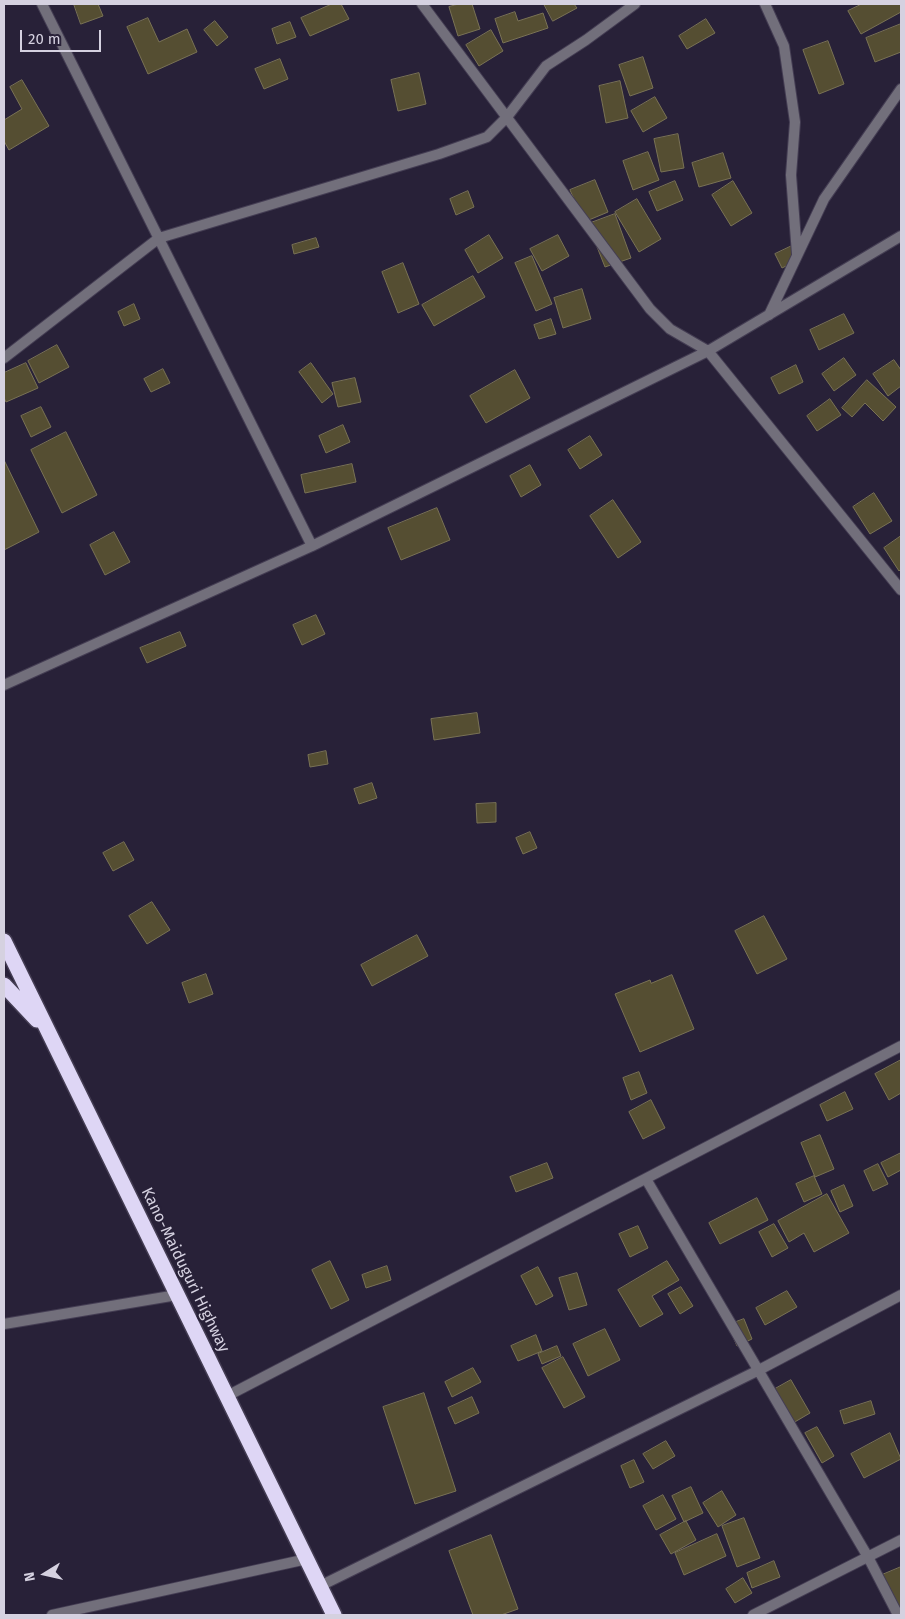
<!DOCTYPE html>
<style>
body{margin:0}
#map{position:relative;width:905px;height:1619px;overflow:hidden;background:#282138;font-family:"Fira Sans",sans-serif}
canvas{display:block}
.frame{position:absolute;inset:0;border:5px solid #d5d1e0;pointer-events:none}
.north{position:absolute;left:20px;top:1549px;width:50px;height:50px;-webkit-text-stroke:4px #282138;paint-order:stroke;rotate:260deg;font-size:14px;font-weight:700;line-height:20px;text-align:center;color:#d5d1e0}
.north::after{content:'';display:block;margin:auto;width:18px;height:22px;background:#d5d1e0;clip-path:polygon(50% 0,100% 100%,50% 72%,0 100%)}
.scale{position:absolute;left:20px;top:30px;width:81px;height:22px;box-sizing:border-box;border:2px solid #d5d1e0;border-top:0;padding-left:6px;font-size:15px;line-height:18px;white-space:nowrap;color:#d5d1e0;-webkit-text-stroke:4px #282138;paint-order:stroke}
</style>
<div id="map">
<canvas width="905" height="1619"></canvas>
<div class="frame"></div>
<div class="north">N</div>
<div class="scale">20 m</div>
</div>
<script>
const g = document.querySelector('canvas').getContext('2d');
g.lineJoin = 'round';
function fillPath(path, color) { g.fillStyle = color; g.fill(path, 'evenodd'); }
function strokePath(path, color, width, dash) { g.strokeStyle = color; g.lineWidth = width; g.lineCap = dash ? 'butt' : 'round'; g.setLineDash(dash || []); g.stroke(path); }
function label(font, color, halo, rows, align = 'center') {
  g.font = font + ' "Fira Sans",sans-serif'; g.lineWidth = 4.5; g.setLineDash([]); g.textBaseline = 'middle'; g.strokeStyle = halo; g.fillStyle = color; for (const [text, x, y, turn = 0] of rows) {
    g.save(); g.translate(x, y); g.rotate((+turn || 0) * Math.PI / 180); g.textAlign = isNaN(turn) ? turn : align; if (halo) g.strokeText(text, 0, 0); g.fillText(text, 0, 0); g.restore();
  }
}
const building = new Path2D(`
 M74,4H98L103,16L81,24Z
 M332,4H341L349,19L310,36L301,18Z
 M459,4H472L480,29L458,36L449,7Z
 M544,4H574L577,8L553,21Z
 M862,4H901V12L861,34L848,11Z
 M515,12L518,21L543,13L548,28L503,43L495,19Z
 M148,18L159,42L187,29L197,52L148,74L127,27Z
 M706,19L715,33L687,49L679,36Z
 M215,21L228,37L217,46L204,30Z
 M290,22L296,37L277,44L272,29Z
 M901,24V52L875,62L866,38Z
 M491,30L503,51L479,66L466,45Z
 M828,41L844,84L819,94L803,50Z
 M643,57L653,88L630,96L619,65Z
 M280,59L288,79L264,89L255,69Z
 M419,73L426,104L398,111L391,80Z
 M22,80L49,126L9,150L4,141V120L22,109L10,87Z
 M620,81L628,118L606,123L599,86Z
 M655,97L667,118L643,132L631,111Z
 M678,134L684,168L661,172L654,139Z
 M648,152L659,180L633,190L623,161Z
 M723,153L731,178L699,187L692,163Z
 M595,180L608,212L584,222L570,190Z
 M675,181L683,200L657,211L649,192Z
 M733,181L752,213L731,226L712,195Z
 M468,191L474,207L456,215L450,199Z
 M637,199L661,239L639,252L615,212Z
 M615,214L631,258L605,267L588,224Z
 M489,235L503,258L478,273L465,250Z
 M558,235L569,256L542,271L530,249Z
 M316,238L319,247L294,254L292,245Z
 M794,245L801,259L782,268L775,254Z
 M532,256L552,304L536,311L515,263Z
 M403,263L419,304L398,313L382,272Z
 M473,276L485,297L434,326L422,305Z
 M582,289L591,319L563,328L554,298Z
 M134,304L140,319L124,326L118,312Z
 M844,314L854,333L819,350L810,330Z
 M551,319L556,334L539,339L534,325Z
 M57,345L69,367L39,383L28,361Z
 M844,358L856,375L834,391L822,374Z
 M894,360L901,370V386L888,396L873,374Z
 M26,363L38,388L6,402L4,398V373Z
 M311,363L333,394L322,403L299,372Z
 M796,365L803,382L779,394L771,378Z
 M163,369L170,383L151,392L144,379Z
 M515,370L530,398L486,423L470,396Z
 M355,378L361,402L338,407L332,383Z
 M867,380L896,407L883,421L865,403L852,417L842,408Z
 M830,399L841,415L817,431L807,416Z
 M41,407L51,427L31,437L21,416Z
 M343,425L350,442L326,453L319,436Z
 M66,432L97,495L62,513L31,450Z
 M590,436L602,455L580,469L568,450Z
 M5,462L39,532L4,550V463Z
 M352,464L356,482L305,493L301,475Z
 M530,465L541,485L521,497L510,476Z
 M874,493L892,521L870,534L853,507Z
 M613,500L641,542L618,558L590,516Z
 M437,508L450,540L401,560L388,528Z
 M114,532L130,562L105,575L90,545Z
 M901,536V569L899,571L884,548Z
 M316,615L325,634L302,645L293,625Z
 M180,632L186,646L147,663L140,648Z
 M477,713L480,733L434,740L431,719Z
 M326,751L328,764L310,767L308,755Z
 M372,783L377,798L359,804L354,789Z
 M496,803V822L477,823L476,804Z
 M530,832L537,848L523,854L516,838Z
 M124,842L134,860L113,871L103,853Z
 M152,902L170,930L147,944L129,916Z
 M764,916L787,959L757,974L735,931Z
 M417,935L428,956L372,986L361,965Z
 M206,974L213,994L189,1003L182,983Z
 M672,975L694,1029L640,1052L615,994L650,980L651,983Z
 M901,1060V1093L889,1100L875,1074Z
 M639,1072L647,1093L631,1100L623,1078Z
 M845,1092L853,1109L827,1121L820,1105Z
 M651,1100L665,1128L643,1139L629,1112Z
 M820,1135L834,1169L815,1177L801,1143Z
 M901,1153V1170L888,1177L881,1163Z
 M547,1163L553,1178L516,1192L510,1177Z
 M878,1164L888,1184L873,1191L864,1171Z
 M814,1176L822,1194L804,1202L796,1184Z
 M844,1185L853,1206L840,1212L831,1191Z
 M827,1194L849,1233L814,1252L804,1233L789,1242L778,1221Z
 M757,1198L768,1220L720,1244L709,1223Z
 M774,1224L788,1248L772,1257L759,1232Z
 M638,1226L648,1248L630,1257L619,1234Z
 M330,1261L349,1300L331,1309L312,1270Z
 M667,1261L679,1280L652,1296L663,1314L640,1327L618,1290Z
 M387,1266L391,1280L366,1288L362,1275Z
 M538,1267L553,1296L536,1305L521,1276Z
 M577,1273L587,1305L569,1310L559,1278Z
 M681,1287L693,1306L680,1314L668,1294Z
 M787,1291L797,1307L765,1325L756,1308Z
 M744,1319L752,1339L737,1346L728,1325Z
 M605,1329L620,1360L588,1376L573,1344Z
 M536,1335L542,1351L518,1361L511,1346Z
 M557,1346L561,1356L542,1364L538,1354Z
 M563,1357L585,1397L564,1408L542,1368Z
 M473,1368L481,1382L452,1397L445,1382Z
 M791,1380L810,1413L793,1423L775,1389Z
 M424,1393L456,1491L415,1504L383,1407Z
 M472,1397L479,1413L455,1424L448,1408Z
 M871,1401L875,1414L844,1424L840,1411Z
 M817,1427L834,1456L822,1463L805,1433Z
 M890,1433L901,1459L864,1478L851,1454Z
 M666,1441L675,1456L653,1469L643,1454Z
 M634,1460L644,1482L630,1488L621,1466Z
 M691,1487L703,1513L684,1522L672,1496Z
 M722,1491L736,1515L718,1527L703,1503Z
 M663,1495L676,1519L656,1530L643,1506Z
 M744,1518L760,1558L737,1567L722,1526Z
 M686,1521L696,1540L671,1554L660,1535Z
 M717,1534L726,1556L684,1575L675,1553Z
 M491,1535L518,1609L501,1615H473L449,1551Z
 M774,1561L780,1577L752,1588L747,1573Z
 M901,1567V1615L882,1575Z
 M743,1578L752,1593L735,1603L726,1589Z`);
fillPath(building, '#554e32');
strokePath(building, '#797255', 1);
const street = new Path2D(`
 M42,4L312,546
 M422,4L650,309L670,329L708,351L901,590
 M765,4L784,46L795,122L791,175L797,254
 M769,315L824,199L901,89
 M4,358L159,238L439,154L487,137L507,117L546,66L586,40L635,4
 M4,685L312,546L708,351L901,236
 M646,1179L868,1557L898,1615
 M4,1324L177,1295
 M227,1396L901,1046
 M320,1586L759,1370L901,1295
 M52,1615L307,1559
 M753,1615L901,1540`);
const highway = new Path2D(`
 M4,941L334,1615
 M4,985L37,1020`);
strokePath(street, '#443d53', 12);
strokePath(highway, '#443d53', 18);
strokePath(street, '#726f7b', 10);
strokePath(highway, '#ded6f5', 15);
label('16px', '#d5d1e0', '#282138', [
 ["Kano-Maiduguri Highway",185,1270,64]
]);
</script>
